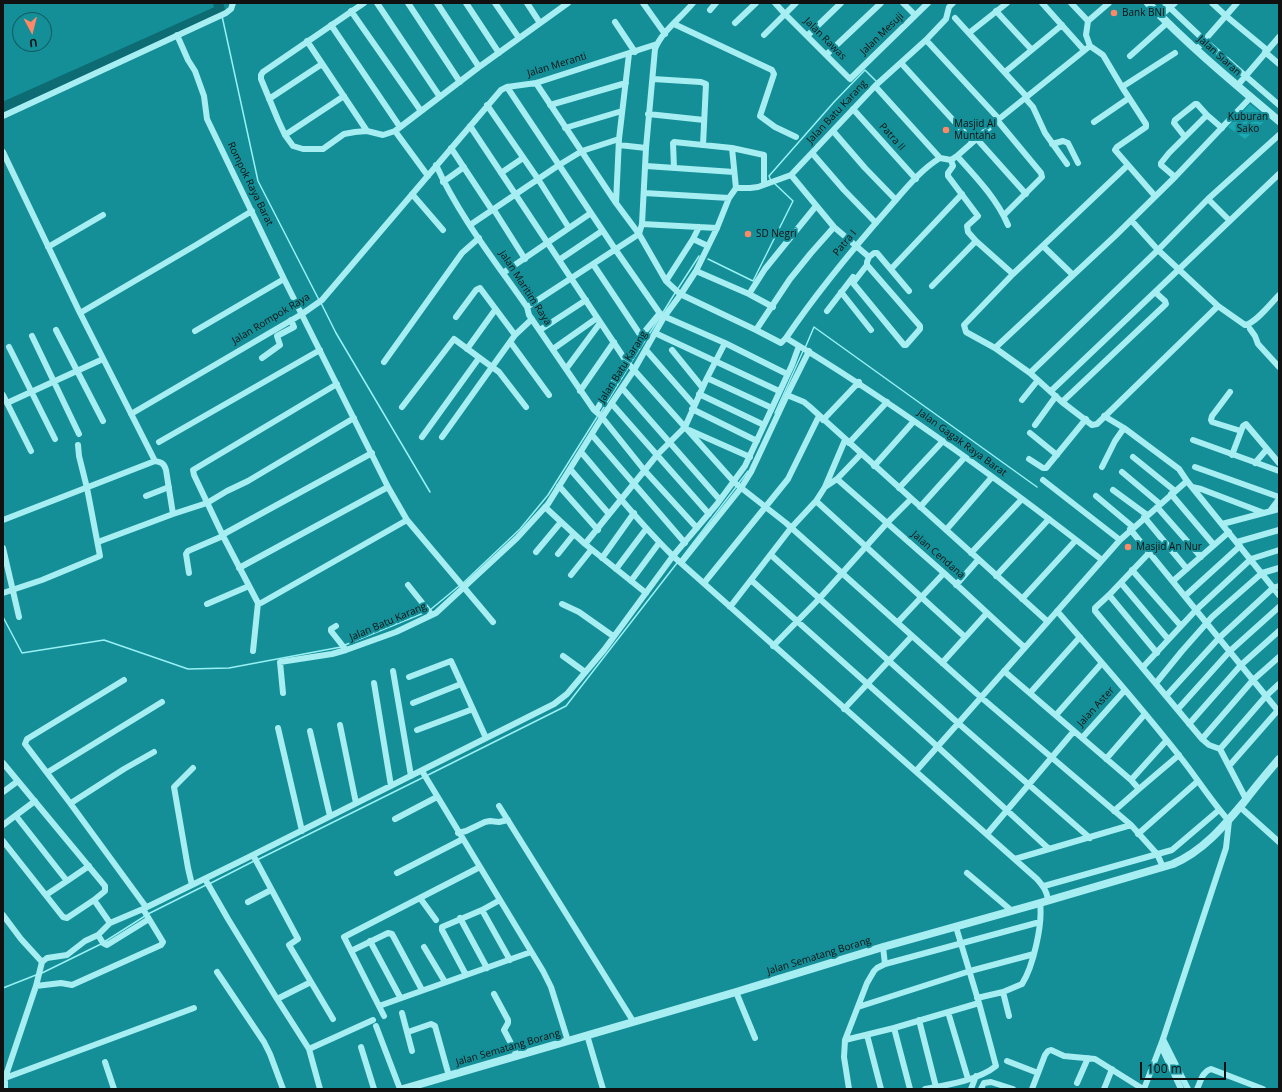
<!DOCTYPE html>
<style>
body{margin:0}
#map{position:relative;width:1282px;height:1092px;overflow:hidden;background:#148e97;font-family:"Open Sans",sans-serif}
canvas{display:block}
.frame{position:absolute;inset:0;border:4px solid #111;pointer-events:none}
.north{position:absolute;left:12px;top:12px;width:40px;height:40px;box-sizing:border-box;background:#148e97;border:1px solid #135c61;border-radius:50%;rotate:173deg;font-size:11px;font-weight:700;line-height:16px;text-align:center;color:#111}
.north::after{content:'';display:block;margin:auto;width:14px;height:18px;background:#ff8867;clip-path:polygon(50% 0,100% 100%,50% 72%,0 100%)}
.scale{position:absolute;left:1140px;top:1062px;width:86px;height:18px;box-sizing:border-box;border:2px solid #111;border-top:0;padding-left:5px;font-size:12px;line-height:14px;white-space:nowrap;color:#111;-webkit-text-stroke:3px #148e97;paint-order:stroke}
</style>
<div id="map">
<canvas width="1282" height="1092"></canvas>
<div class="frame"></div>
<div class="north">U</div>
<div class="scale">100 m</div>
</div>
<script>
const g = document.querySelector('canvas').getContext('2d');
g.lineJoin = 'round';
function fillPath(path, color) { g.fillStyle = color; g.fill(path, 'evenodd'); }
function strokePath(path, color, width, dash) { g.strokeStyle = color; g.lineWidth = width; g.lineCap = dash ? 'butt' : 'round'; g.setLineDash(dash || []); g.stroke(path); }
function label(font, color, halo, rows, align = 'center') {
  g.font = font + ' "Open Sans",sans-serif'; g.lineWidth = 4; g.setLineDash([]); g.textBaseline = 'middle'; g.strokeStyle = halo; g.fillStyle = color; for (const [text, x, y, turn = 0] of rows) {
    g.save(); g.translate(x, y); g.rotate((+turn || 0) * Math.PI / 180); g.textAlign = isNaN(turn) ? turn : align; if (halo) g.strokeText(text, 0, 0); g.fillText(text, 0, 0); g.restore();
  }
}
fillPath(new Path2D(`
 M1250,104L1268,118L1245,139L1228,127Z`), '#1da9b1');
strokePath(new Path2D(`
 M222,16L258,181L319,300
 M771,181L769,176L834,102L865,70L876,81
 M708,259L753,281L793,201L774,183
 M677,290L699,256
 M321,303L336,333L430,492
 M662,314L675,293
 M805,348L814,327L1037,487
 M630,364L660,317
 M601,412L628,368
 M775,413L803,351
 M738,484L748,471
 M680,560L736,487
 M462,584L520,529L548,495L597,417
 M430,610L459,586
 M3,617L22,653L104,640L188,669L229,668L341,647
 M345,645L426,612
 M428,775L566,706L677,563
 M257,860L424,777
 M209,884L254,861
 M148,914L206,885
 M104,942L145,916
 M42,973L101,944
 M3,988L36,975`), '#98f1f5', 1.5);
strokePath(new Path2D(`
 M3,107L220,10L218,3`), '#0d6b73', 10);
strokePath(new Path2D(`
 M364,3L263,72L261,75V79L278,120L285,135L293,146L303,149H323L344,134L355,132L367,131L383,135L395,131
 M377,3L440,97
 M408,3L460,82
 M437,3L479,67
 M466,3L499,53
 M495,3L519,38
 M527,3L540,23
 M643,3L665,34
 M775,3L785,14L796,3
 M903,3L915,15
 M1042,3L1084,50
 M1071,3L1088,21
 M1165,3L1204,40L1279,105
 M1212,3L1226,16L1267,50
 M710,10L716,3
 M351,11L421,111
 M996,11L1031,49
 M1160,16L1175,3
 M955,18L1027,97
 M615,22L635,52
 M735,23L756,3
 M674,24L772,70L774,74L760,116L775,127L796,137
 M331,25L400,127
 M969,33L1007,3
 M177,35L188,60L195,71L204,96L207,119L284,279
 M764,35L785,14L850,79L928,3
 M807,36L841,3
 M926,40L999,119
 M307,41L367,131
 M1090,46L1103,55L1122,87L1146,124V127L1117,147L1115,150L1155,196
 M1196,50L1237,3
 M1265,52L1279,64
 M826,55L881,3
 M1130,56L1167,23
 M901,63L973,142
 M1005,72L1062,25
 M653,79L701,82L706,84L703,145
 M536,83L616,203L639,234L666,281L680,294L756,330
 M875,86L940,158L951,160L957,156L999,119L1090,46L1086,35L1088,21L1109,3
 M1237,86L1279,37
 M507,87L615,249L661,315L725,343L787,374
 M1122,87L1175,53
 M1025,98L1033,107L1045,133L1067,164
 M269,99L322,64
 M487,105L538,179L569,228
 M550,105L626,83
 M853,109L916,179
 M648,114L704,120
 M3,116L226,13L231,9L233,3
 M997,120L1041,173L1042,177L1004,215
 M1094,122L1129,98
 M470,126L626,361L735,483L786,523L976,693L1131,825L1157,854L1163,867
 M565,128L622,111
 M833,131L865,168L896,200
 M285,135L344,96
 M1185,137L1174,123L1175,120L1195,104H1197L1207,115
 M976,138L1026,194
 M1052,144L1063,141L1068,143L1078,163
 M619,145L646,148
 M451,148L492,210
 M732,148L736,188
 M3,152L79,311L155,461L3,520
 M812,153L844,190L876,223
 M957,156C976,177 997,199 1008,225
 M940,158C920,170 904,191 888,209C852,250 817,292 786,338C896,404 1001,481 1102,560
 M951,160L953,166L948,173V176L978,216L967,226L968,232L976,241L1013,274
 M436,165C459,216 495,261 527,307L529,315L594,410L601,416L645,471L697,528
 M1128,165L1013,274L964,325L966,332L995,348L1030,373L1062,402L1092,425L1097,424L1218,306
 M646,166L734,172
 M674,168L673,143L674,142L732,148L764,155V184
 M501,173L523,158
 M791,175L834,227L869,257L867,262V265L920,326V329L906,345H904L853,283L867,265
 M428,176L395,131L479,67L568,3
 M1175,177L1161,165V163L1169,153L1207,115L1222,128
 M443,182L464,167
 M644,193L729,198
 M412,194L443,230
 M1208,199L1230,221
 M616,203L619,139L629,54
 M494,210L525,259
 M1131,220L1158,250L1218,306L1245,325C1256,323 1271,303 1279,295
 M642,224L717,228
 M470,225L559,165L582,151L619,139
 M693,239L708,246
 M1043,246L1073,275
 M48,247L103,215
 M869,257L874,253H877L909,291
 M559,260L602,231
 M593,264L641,336
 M891,269L962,194
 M696,271L749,294L765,269L816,206
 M503,273L591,213
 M666,281L693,239L699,227
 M932,286L976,241
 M841,292L871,330
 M749,294L773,307
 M527,307L639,234L642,224L646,148L655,49C662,31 681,18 693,3
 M827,311L853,277
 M80,313L196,245L252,211
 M456,317L476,290L480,288L515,335
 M1250,329L1255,336L1258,344L1279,367
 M56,330L103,421
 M540,330L586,300
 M195,331L284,279L388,487L407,520
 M655,333L779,391
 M32,336L79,434
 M786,338L781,343L756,330L790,279L811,253L834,227
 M511,343L549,395
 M9,347L55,439
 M995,348L1115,236L1175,177L1251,97
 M467,349L495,310
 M553,349L597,318
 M646,350L694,405
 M672,350L702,387
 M262,358L280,345L277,336L294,327L291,320
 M384,362L462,253L479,238
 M566,369L600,323
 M1030,373L1158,250L1208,199L1279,135
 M707,378L772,408
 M337,384L193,470L194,475L223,536L258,603H261L407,520L493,622
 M622,388L720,500
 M580,391L614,342
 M1051,391L1279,174
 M1230,392L1212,416L1211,420L1212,422L1241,431
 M699,394L764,425
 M3,395L31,451
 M787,395L804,402L810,407L1047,621
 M1022,400L1038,380
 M1062,402L1166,304L1165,301L1155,292
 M7,403L103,359
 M612,404L709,514
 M402,407L454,339L492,367L515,335L532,319
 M692,409L757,441
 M596,411L641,336L660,313
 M131,414L302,314L322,300L501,90L507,87L536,83L657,44
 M1104,416L1124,428L1179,469L1187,481L1279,595
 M823,420L859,382
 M1035,425L1056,396
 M689,430L750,457
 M1030,433L1057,455
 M592,435L685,543
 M422,437L479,358
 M442,437L492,367L499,372L526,407
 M1193,440L1279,471
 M159,442L320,350
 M849,443L887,402
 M581,452C611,487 640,524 673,556L1037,879C1043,886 1047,891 1048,900
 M1232,455L1243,426L1246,424L1279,463
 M1133,457L1175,491
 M1029,459L1043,468H1046L1086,419
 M155,461C161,462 164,463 166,470L173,514
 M1255,463L1267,449
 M874,466L914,421
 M1102,467L1115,441L1124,428
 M1195,467L1279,497
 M570,469L609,514
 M1122,472L1160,504
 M837,479L944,573L1024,647
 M1043,480L1120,540
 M559,486L598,530
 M825,487L845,440
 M1192,487L1201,489L1264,513
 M899,488L943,441
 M1113,490L1147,515
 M1171,494L1214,545
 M146,496L169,487
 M1096,496L1133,527
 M816,501L965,637
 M545,507L585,544L646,593
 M920,507L965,457
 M1157,507L1201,557
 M1270,511L1279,499
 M1144,517L1187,569
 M1222,524L1279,509
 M1130,529L1279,712
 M946,530L992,477
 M222,535L372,453
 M98,542L173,514L207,503L227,491L248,481L354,418
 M1237,542L1279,530
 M585,544L657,455L685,427L707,378L725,343
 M3,548L19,617
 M536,552L561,522
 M971,553L1022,499
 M1149,553L1109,595L1095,608V611L1202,739L1209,745L1220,749L1246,799
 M558,554L574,534
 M771,555L958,723L1090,838
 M602,558L634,513
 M681,563L741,488L751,472L787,395L809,351
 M239,568L388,487
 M616,569L646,529
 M1132,570L1181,626
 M189,573L186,554L188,551L223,536
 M571,575L591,550
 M996,576L1049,519
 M751,580L927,737L1049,849
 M631,581L659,543
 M1173,581L1229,532
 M704,583L788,479L819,416
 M1121,583L1168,639
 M408,585L432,615
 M956,585L978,560
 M3,593L42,580L100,556L87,488L79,456L78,445
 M1109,595L1157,653
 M1185,596L1240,546
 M1022,599L1076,540
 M207,604L249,586
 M562,604L579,612L613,636
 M730,607L791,528L816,501L825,487L837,479L861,454
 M1057,611C1099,659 1141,707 1181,758C1197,778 1211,801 1229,821L1226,848L1163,1039L1144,1089
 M898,622L944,573
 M336,626L331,629V631L346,650
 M773,646L819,599L887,523L911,499
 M253,651L258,603
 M563,656L585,672
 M942,663L987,613
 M1143,667L1196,610L1251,559L1279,550
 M393,671L411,776
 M1004,671L1131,780L1139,789L1114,811
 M409,677L451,661L486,738
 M124,680L27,739L25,744L70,803L146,907
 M374,683L391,786
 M1156,683L1182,651L1212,617L1262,573L1279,568
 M283,693L280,662L332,654L346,650L396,632L436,613L517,538L548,504L603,416L634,370L664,317L681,294L696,271L717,228L729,198L736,188H750L758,187L791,175L875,86L926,40L946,19L949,7L953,3
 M1030,693L1080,637
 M1166,696L1219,638L1273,588L1279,586
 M413,703L461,684
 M844,709L912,636
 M1178,709L1230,651L1279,607
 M1056,715L1102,663
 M1189,724L1241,665L1279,631
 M340,725L356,803
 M278,728L302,831
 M417,730L473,709
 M310,731L330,816
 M1082,738L1125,690
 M1202,739L1253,680L1279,657
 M1220,749L1266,696L1279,684
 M1106,759L1145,714
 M3,763L105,886V891L94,900L110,923
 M1229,766L1279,709
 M422,771L543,971L551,987L568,1041
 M916,771L1120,540L1187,481
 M48,772L162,702
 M1131,780L1166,741
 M1139,789L1179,755
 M3,792L18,781
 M71,803L124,769L154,752
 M499,806L633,1021
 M1240,807L1279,842
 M16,816L67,881L89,866
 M395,819L437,797
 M3,825L35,801
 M458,833L466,831L485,822L490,821L499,822L508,820
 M987,834L1074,731
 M1138,834L1198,781
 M3,841L63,917L67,918L94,900
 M253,855L298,939L289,945L333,1019
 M1015,859L1131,825
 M397,873L463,839
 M967,873L1012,911
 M205,879L228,919L277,999
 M192,885L188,868L174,787L193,768
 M1044,886L1172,850L1219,810
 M46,895L67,881
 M420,898L436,920
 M248,902L271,890
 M482,910L510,960
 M3,915L21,939L42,962L47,958L67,955L85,941L98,935L110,923L143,909L245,859L554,704L567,694L604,650L673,556L717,504L745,466L792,365L799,346
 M460,918L487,968
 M98,935L103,943L107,945L149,919
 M370,941L400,997
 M424,947L445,982
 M883,947L885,964
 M351,951L388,933L392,934L422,990
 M217,972L264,1042L270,1054L283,1089
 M466,975L442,930V927L482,910L500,900
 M311,982L277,999L309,1049L320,1089
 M36,986L61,983L72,985L161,945L163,942L143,909
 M736,992L755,1038
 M1003,992L1009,1016
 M494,994L508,1020V1023L504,1030L517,1055
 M977,998L1003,992L1022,984C1033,967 1043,924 1040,903
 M379,1006L531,952
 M858,1007L970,971L1034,954
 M948,1012L968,1079
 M402,1013L412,1051
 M384,1016L344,937L480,867
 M919,1020L936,1087
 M376,1026L400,1089
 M894,1028L910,1089
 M408,1032L431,1024L435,1026L449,1076
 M587,1035L603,1089
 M867,1035L881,1089
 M1163,1039L1188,1089
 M845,1040L894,1028L979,1003L956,927
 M1161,1046L1181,1089
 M361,1047L374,1089
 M309,1049L373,1020
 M1007,1061L1038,1073
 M105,1062L114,1089
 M5,1078L194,1008
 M1077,1083L1088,1058
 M5,1089V1078L36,986L42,962
 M849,1089L844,1057L845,1040L867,983L874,971L877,968L885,964L1040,922
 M925,1089C947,1085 979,1080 996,1066L979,1003
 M971,1089L976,1076
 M981,1089L984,1083L991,1082L1013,1089
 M1032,1089L1045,1055L1048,1051L1051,1050L1064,1056L1095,1059L1143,1089
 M1104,1089L1112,1069
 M1197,1089C1201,1081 1202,1072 1211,1069L1263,1089`), '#a6eef2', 6);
strokePath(new Path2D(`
 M1148,3C1189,46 1234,83 1279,121
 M403,1089L736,992L883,947L1040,903L1173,864C1203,851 1223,827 1244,802C1255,787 1267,773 1279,759`), '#a6eef2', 8);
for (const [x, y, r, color] of [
 [1114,13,4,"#ff8867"],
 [946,130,4,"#ff8867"],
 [748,234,4,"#ff8867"],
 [1128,547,4,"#ff8867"]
]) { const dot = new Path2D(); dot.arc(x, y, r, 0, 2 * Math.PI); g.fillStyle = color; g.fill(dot); strokePath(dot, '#148e97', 1.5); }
label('10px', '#111', '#148e97', [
 ["Bank BNI",1122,13],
 ["Masjid Al",954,124],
 ["Muntaha",954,136],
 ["SD Negri",756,234],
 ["Masjid An Nur",1136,547]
], 'left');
label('10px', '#111', '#148e97', [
 ["Jalan Mesuji",882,34,-44],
 ["Jalan Rawas",825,39,45],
 ["Jalan Siaran",1219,56,42],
 ["Jalan Meranti",557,65,-17],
 ["Jalan Batu Karang",837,112,-47],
 ["Patra II",892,137,48],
 ["Rompok Raya Barat",250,184,64],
 ["Patra I",845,243,-50],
 ["Jalan Maritim Raya",525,288,57],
 ["Jalan Rompok Raya",271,319,-31],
 ["Jalan Batu Karang",623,367,-58],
 ["Jalan Gagak Raya Barat",962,443,36],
 ["Jalan Cendana",938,555,41],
 ["Jalan Batu Karang",388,622,-23],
 ["Jalan Aster",1096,707,-48],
 ["Jalan Sematang Borang",819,956,-17],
 ["Jalan Sematang Borang",508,1048,-16]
]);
label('10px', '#111', '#148e97', [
 ["Kuburan",1248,117],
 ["Sako",1248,129]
]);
</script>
